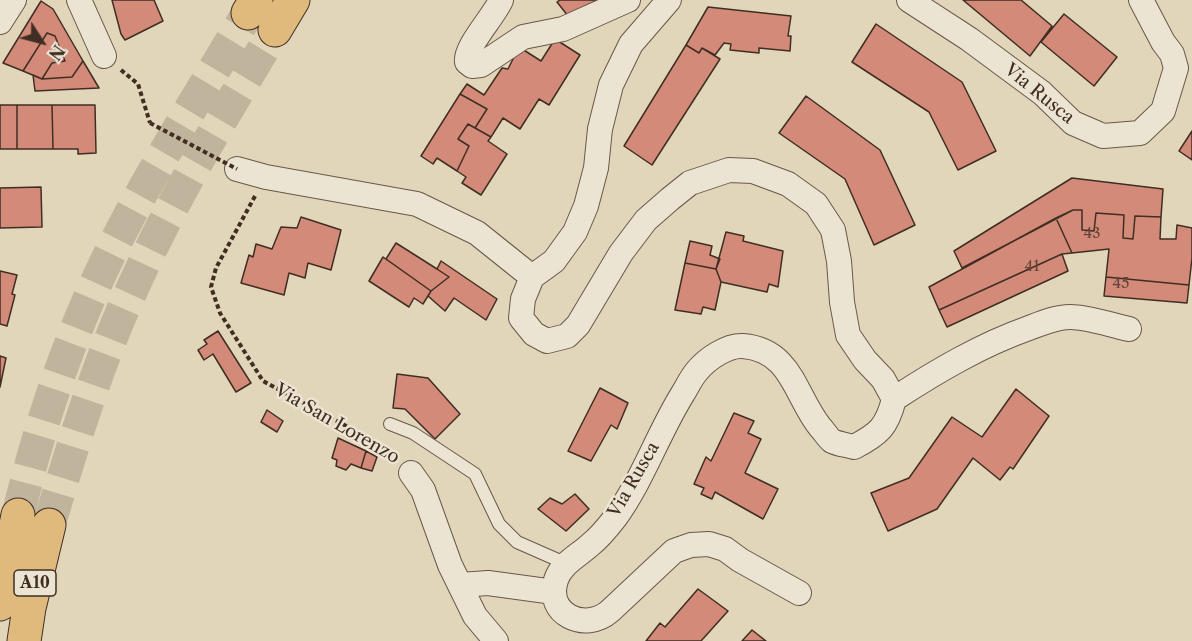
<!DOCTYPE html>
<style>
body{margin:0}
#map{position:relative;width:1192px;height:641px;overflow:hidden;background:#e1d5ba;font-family:"Libre Caslon Text",serif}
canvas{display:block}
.north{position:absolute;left:12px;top:12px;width:60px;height:60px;-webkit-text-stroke:4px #ece4d2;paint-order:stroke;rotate:126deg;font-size:16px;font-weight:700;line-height:24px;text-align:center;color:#402e23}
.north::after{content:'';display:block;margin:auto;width:21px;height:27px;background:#402e23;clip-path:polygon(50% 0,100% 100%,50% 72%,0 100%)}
</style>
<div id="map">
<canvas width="1192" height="641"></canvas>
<div class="north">N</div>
</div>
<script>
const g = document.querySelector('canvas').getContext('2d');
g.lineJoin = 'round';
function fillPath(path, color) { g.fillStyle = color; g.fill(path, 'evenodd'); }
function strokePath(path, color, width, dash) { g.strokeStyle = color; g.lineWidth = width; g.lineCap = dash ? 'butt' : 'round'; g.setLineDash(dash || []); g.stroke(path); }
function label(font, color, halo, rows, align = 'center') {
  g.font = font + ' "Libre Caslon Text",serif'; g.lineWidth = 5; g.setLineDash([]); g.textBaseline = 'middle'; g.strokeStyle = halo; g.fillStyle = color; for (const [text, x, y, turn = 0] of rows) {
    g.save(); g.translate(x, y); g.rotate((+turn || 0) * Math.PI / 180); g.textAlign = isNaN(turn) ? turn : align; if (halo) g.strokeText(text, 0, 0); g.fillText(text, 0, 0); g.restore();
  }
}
const building = new Path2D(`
 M112,0H154L163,21L125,40L121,34Z
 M560,0H597L589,6L568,16L557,2Z
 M963,0H1021L1052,26L1030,56Z
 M41,1L53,9L83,61L72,77L42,79L52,63L65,61L55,36L47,33L23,71L3,63Z
 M708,7L791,16L788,36H791L790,51L759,48V53L730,50L731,44L724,43L715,55L702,48L699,53L686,45Z
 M1064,14L1117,57L1094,86L1041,42Z
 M876,24L962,82L996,151L958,170L929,112L852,62Z
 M47,33L55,36L65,61L52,63L42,79L23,71Z
 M555,39L580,55L549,105L539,99L520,129L503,118L491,137L475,128L487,109L460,94L467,84L484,95L502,68L508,69L519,47L541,61Z
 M686,45L699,53L702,48L720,59L652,165L624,146Z
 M83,61L99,88L35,91L33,75L42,79L72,77Z
 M460,94L487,109L475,128L468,124L458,139L469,146L457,171L437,158L433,164L421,156Z
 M806,96L880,150L915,225L874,245L845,179L779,133Z
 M0,105H17V149H0Z
 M17,105H52L53,149H17Z
 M52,105H95L96,153L78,154V149H53Z
 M468,124L491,137L488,141L507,154L481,195L462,183L466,177L457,171L469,146L458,139Z
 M1192,131V160L1179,151Z
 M1072,178L1163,189L1161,217L1135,216L1133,239L1123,238L1124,215L1096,213L1094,231L1082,230V210H1073L962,268L954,251Z
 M41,187L42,227L0,228V188Z
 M1073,210H1082V230L1094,231L1096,213L1124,215L1123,238L1133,239L1135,216L1161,217L1160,239H1176L1177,225L1192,228V258L1189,285L1106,277L1109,249L1072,253L1056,218Z
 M301,217L341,230L331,270L308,263L305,278L289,273L284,295L241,283L249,255L253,257L256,244L272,249L281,227L297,228Z
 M1056,218L1072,253L1062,254L939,310L929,287Z
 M726,232L744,236L743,241L783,251L778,287L769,284L767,292L721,282L716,269Z
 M690,241L712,246L710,255L720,259L716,269L685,263Z
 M396,243L437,269L449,277L431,291L386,259Z
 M1062,254L1068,271L947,327L939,310Z
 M383,257L431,291L423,304L414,298L409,307L369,281Z
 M441,261L497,299L486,320L454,298L445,311L428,296L431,291L449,277L437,269Z
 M685,263L716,269L721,282L715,310L703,307L701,314L675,310Z
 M0,271L17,275L12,294L15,295L7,326L0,324Z
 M1106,277L1189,285L1187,303L1104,296Z
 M218,331L251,383L236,392L213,354L204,360L198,350L207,344L204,340Z
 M0,356L6,358L0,387Z
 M397,374L428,378L460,414L435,439L405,409L393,408Z
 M600,388L628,403L617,429L611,425L591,461L568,451Z
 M1016,389L1049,416L1013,469L1010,467L1000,480L973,458L937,509L888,531L871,493L909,478L952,417L982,437Z
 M267,410L283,421L277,432L261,422Z
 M734,413L754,421L748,433L761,439L745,473L778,489L763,519L715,492L712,499L701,494L704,488L694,484L706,457L711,461Z
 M338,438L366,451L361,468L351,464L346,470L336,466L337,460L332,458Z
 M366,451L377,457L372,471L361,468Z
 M575,494L589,509L566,531L538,509L550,498L562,504Z
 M698,589L728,611L701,641H646L660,623L665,627Z
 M752,630L766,641H742Z`);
fillPath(building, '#d38a79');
strokePath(building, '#402e23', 1.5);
strokePath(new Path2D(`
 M18,515C38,431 65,349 102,270C144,181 198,98 248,13
 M49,525C73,444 98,362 134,285C174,196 225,113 275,30`), '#c1b49c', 33, [33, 16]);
const lane = new Path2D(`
 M390,424L413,433L475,474L499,524L517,542L567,564`);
const street = new Path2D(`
 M79,0L104,56
 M501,0C495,15 464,48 467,62L472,66L481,65L523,37L563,29L628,0
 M669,0L631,44L611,85L600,129L596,168L586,206L575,232L554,261L532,277L523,299L521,318L534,334L547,341L567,336L578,325L621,253L646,220L670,199L690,183L729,170L753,171L788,184L816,204L833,230L839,261L842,302L848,335L865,360L883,379L894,399C887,427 879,434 854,447C847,445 838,444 832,441C828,438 824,431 820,427C795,396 792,350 743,346C727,345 707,359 697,371C691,378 687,387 682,395C658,434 642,481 615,518C608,527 599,538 590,545C578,556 561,564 556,580C545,614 585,633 610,611L674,551L691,545L709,544L725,549L740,560L799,593
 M909,0L969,39L1042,93L1073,123L1103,136L1140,133L1163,111L1176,68L1172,54L1163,42L1141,0
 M0,22L14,0
 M237,169L266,177L417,204L477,233L532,277
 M894,399C937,371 981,345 1029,328C1042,323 1056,317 1070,317C1089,317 1110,325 1129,329
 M411,473L423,490L450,565L475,616L496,641
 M460,585L488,583L554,592`);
const highway = new Path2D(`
 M248,13L256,0
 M275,30L293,0
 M0,604L18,515
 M24,641L29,608L49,525`);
strokePath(lane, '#685849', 14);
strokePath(street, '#685849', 26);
strokePath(highway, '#402e23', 35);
strokePath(new Path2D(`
 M121,70L138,84L150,123
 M255,196L216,268L211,287L220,313L263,381L385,447L398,457`), '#402e23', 4, [4.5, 3]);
strokePath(lane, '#ece4d2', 12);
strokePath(street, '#ece4d2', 24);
strokePath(highway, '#e0ba7d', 33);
strokePath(new Path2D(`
 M150,123L237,169`), '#402e23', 4, [4.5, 3]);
label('15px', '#654538', null, [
 ["43",1092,234],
 ["41",1032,267],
 ["45",1121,284]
]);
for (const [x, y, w] of [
 [35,583,42]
]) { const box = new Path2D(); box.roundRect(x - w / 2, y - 13, w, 26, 4.5); g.fillStyle = '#ece4d2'; g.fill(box); strokePath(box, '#402e23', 1.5); }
label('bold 16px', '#402e23', null, [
 ["A10",35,583]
]);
label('18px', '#402e23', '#ece4d2', [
 ["Via Rusca",1039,94,39],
 ["Via San Lorenzo",337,424,30],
 ["Via Rusca",634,480,-60]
]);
</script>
